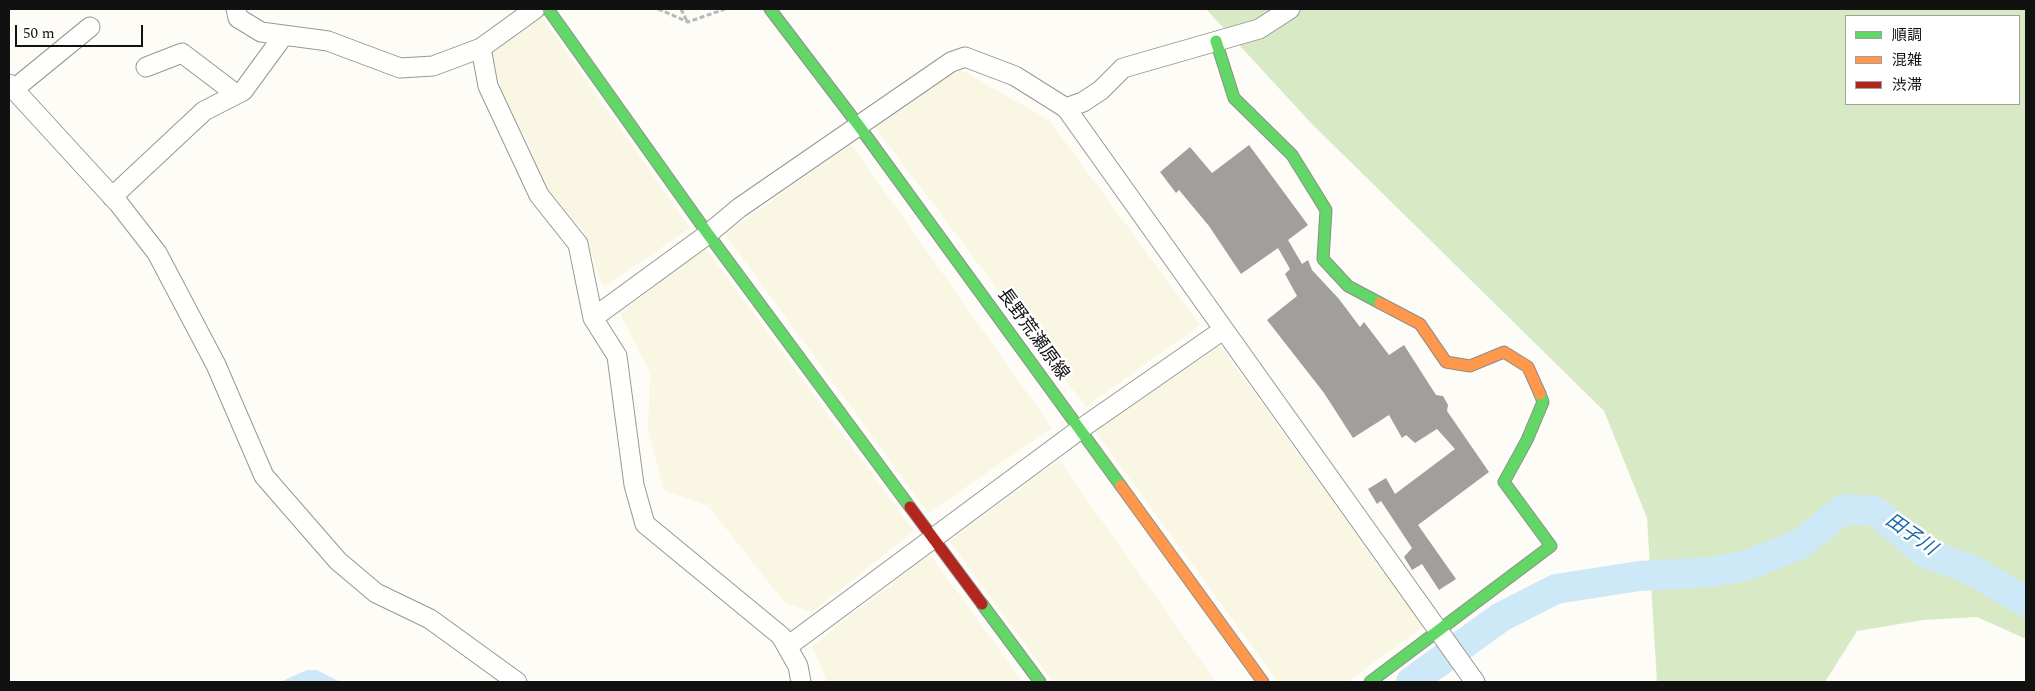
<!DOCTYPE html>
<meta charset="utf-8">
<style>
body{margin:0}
#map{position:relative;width:2035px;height:691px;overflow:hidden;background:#fdfcf7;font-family:Spectral,"Noto Sans JP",serif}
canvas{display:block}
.frame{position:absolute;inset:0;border:10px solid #111;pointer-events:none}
.legend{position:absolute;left:1845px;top:15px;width:175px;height:90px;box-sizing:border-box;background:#fff;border:1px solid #a0a0a0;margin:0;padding:6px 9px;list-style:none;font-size:15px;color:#111}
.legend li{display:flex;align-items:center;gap:10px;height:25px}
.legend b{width:25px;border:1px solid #a0a0a0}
.scale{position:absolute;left:15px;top:25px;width:128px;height:22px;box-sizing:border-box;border:2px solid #111;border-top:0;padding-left:6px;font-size:15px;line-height:18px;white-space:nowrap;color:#111;-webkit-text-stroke:4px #fff;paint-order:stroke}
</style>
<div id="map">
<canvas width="2035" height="691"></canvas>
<div class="frame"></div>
<ul class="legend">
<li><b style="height:6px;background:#63d668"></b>順調</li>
<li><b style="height:6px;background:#ff974d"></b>混雑</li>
<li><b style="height:6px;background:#b3261e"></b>渋滞</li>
</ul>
<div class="scale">50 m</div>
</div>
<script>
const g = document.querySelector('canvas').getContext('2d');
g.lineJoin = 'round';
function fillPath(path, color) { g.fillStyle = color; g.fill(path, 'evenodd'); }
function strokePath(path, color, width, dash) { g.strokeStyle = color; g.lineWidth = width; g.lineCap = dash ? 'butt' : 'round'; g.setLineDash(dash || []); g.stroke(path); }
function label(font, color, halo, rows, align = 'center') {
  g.font = font + ' Spectral,"Noto Sans JP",serif'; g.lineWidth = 5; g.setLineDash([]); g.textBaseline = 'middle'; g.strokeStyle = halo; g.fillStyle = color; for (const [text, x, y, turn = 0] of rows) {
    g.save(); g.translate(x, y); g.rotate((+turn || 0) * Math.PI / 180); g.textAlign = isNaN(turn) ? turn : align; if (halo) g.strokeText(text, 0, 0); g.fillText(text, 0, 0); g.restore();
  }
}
fillPath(new Path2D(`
 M542,17L690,228L603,287L584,232L543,184L528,143L504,98L491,52Z
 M958,68L1049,120L1200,325L1086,407L875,127Z
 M851,144L1052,428L928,513L725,234Z
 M704,246L914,531L812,612L784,602L708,506L664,490L648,431L650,373L620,314Z
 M1220,346L1424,626L1347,682H1278L1095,431Z
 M1059,460L1216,682H1053L949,541Z
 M930,554L1023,682H827L812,646Z`), '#f9f7e4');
fillPath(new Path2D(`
 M1206,9H2026V639L1977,617L1924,620L1857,631L1825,682H1657L1647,518L1604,411L1311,123ZM1846,16H2019V104H1846Z`), '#d8eac5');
fillPath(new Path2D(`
 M307,670H317L340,682H280Z`), '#cde8f7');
strokePath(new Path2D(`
 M1411,682L1501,617L1556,589L1639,576L1711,572L1745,566L1801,544L1843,509L1875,511L1926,553L1970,569L2026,602`), '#cde8f7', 30);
fillPath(new Path2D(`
 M1249,145L1308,225L1288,240L1302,264L1308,260L1312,270L1339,299L1360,327L1364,322L1389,355L1404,345L1436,395L1443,396L1448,405L1447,411L1489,472L1418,525L1456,579L1439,590L1422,564L1412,570L1404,557L1412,548L1381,501L1377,504L1368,489L1386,478L1395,494L1455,449L1437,429L1415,443L1406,435L1402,438L1389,415L1353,438L1324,393L1267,320L1297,296L1285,274L1290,269L1278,248L1241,274L1209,226L1179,190L1176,193L1160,172L1190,147L1212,173Z`), '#a19f9c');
const street = new Path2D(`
 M236,9L238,18L261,32L328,41L400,68L433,66L481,48L535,9
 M481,48L488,86L539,195L578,244L593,318L617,356L634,485L645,524L781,636L798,666L801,682
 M146,67L182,53L236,94
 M9,84L119,204L157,253L216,365L264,476L338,561L376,593L430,619L517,682
 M13,90L90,27
 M1066,108L1475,682
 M112,197L204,111L243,91L284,35
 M593,318L708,234L739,208L951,62L965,57L1015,76L1066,108L1083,102L1101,90L1123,68L1259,29L1290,9
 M788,646L1079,430L1223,330`);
const fast = new Path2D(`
 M548,9L708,234L910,507
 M770,9L859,126L1121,486
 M1216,41L1234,98L1292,155L1326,210L1323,259L1348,286L1380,303
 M982,604L1040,682
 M1370,682L1551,546L1504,482L1527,440L1543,402L1540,394`);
const slow = new Path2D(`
 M1380,303L1420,324L1446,362L1470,366L1504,352L1528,367L1540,394
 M1121,486L1263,682`);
const jam = new Path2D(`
 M910,507L982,604`);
strokePath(street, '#979795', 21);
strokePath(fast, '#8e8d8b', 13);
strokePath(slow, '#8e8d8b', 13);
strokePath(jam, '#8e8d8b', 13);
strokePath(new Path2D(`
 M658,9L688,22L725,9
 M681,9L687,21`), '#b9b9b8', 3, [5, 2.5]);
strokePath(street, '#fffffe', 19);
strokePath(fast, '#63d668', 11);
strokePath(slow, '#ff974d', 11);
strokePath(jam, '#b3261e', 11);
label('18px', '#111', '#fff', [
 ["長野荒瀬原線",1032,335,54]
]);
label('italic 19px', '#1768a6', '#fff', [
 ["田子川",1910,536,35]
]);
</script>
